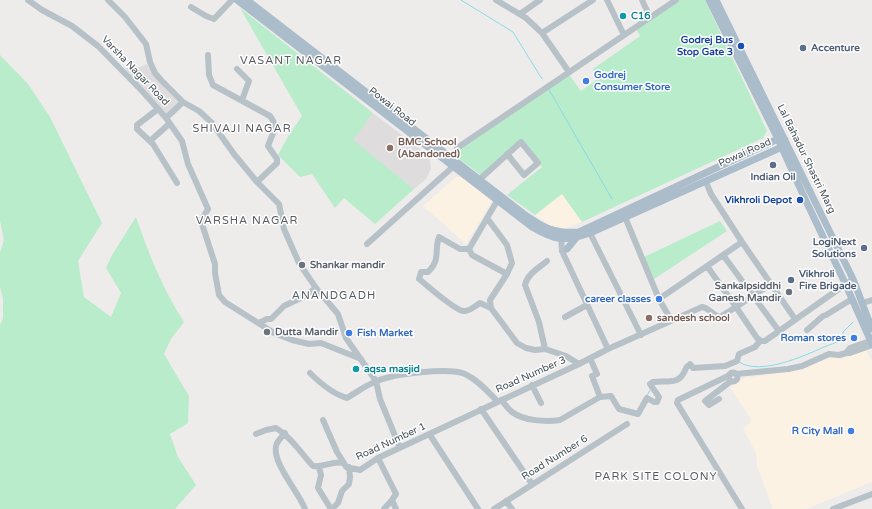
<!DOCTYPE html>
<style>
body{margin:0}
canvas{display:block;background:#eeebeb}
</style>
<canvas width="872" height="509"></canvas>
<script>
const g = document.querySelector('canvas').getContext('2d');
g.lineJoin = 'round';
function fillPath(path, color) { g.fillStyle = color; g.fill(path, 'evenodd'); }
function strokePath(path, color, width, dash) { g.strokeStyle = color; g.lineWidth = width; g.lineCap = dash ? 'butt' : 'round'; g.setLineDash(dash || []); g.stroke(path); }
function label(font, color, halo, rows, align = 'center') {
  g.font = font + ' "Varela Round",sans-serif'; g.lineWidth = 3; g.setLineDash([]); g.textBaseline = 'middle'; g.strokeStyle = halo; g.fillStyle = color; for (const [text, x, y, turn = 0] of rows) {
    g.save(); g.translate(x, y); g.rotate((+turn || 0) * Math.PI / 180); g.textAlign = isNaN(turn) ? turn : align; if (halo) g.strokeText(text, 0, 0); g.fillText(text, 0, 0); g.restore();
  }
}
fillPath(new Path2D(`
 M456,177H462L492,201L466,244L423,206Z
 M562,193L582,222L563,229L551,226L535,215Z
 M866,350L872,361V482L806,509H773L757,466L756,453L743,429L752,421L730,387L744,378L801,370L831,357L841,359Z`), '#fbf2e3');
fillPath(new Path2D(`
 M133,63L137,68L147,64L156,78L180,103L167,115L125,69Z
 M373,113L429,156L431,169L426,179L414,189L352,140Z`), '#dfdcdd');
fillPath(new Path2D(`
 M679,0H705L767,131L763,138L582,222L562,194L535,215L507,195L542,167L523,142L482,176L450,152L568,73L581,91L598,79L593,69L640,36L636,28Z
 M240,8L373,113L353,140L414,189L375,224L344,198L335,208L312,174L300,177L278,155L289,135L302,116Z
 M0,55L28,84L50,117L102,223L78,261L84,297L111,317L121,293L106,268L112,255L136,217C149,254 162,288 184,322L171,339L164,354L189,396L188,423L170,434L178,457L196,485L175,509H0V325L3,318V299L0,287V253L4,240L0,221Z
 M720,221L727,231L654,279L644,257Z`), '#b9ecca');
strokePath(new Path2D(`
 M461,0L513,32L542,79
 M548,88L612,199
 M739,362C760,376 804,356 824,347C833,343 836,344 843,337V332L853,322
 M647,396L650,390`), '#87dae9', 1);
strokePath(new Path2D(`
 M28,0L42,10L72,26L98,46L144,93L166,118L183,102
 M108,0L125,17L146,44L150,62L155,73L161,80L183,102L199,111L212,123L234,154L257,182L279,204L284,229L299,263L316,288L338,314L346,338L376,381L380,399L400,448
 M496,0L526,18L542,33L569,72
 M607,0L624,35
 M642,0L650,17
 M191,7L206,16L214,19L232,0
 M520,14L540,0
 M542,33L593,0
 M208,55L209,75L213,85L270,116C279,127 272,134 268,146L277,159V163L257,182
 M237,69L249,81L242,100
 M158,109L137,125V129L153,144L177,183
 M166,118L182,141L188,164L208,209L201,221L215,264V273L219,295L225,302L274,333L292,340L309,344L321,343L361,359
 M150,141L169,124
 M457,148L676,0
 M479,180L521,142L538,163L524,175L507,154
 M706,182L711,194L742,242L795,319
 M497,201L469,249L472,255L507,274
 M625,217L659,299L671,320
 M487,218L507,245L512,263L507,274L490,300L491,308L517,343L526,348L535,350L545,349L566,356L579,364
 M590,233L641,335
 M561,235L562,251L608,349
 M367,244L456,164
 M469,249H460L439,237C434,250 441,260 428,272H421L419,279C428,286 453,309 463,311C469,312 475,306 480,303L491,308
 M723,255L779,331
 M707,266L736,307L771,284
 M659,299L742,242
 M862,303L872,300
 M565,317L587,305
 M259,323L267,319H271L284,306L303,297L316,288
 M807,330L823,316L826,315L852,299
 M545,349L539,322L525,285C527,274 539,268 547,261
 M846,353H850L872,345
 M590,358L597,374L592,376L600,397
 M728.5 377a4.5 4.5 0 1 1 9 0a4.5 4.5 0 1 1-9 0Z
 M310,373C320,383 333,394 347,398C357,392 366,385 377,381C393,374 449,367 465,374C478,380 488,392 498,402
 M736,374L788,369L802,366L829,354L839,355L846,353L850,348L870,341
 M730,375L678,400L677,403L742,509
 M532,385L541,403
 M719,399L709,405L705,401L731,381
 M501,400C505,404 508,409 512,412C524,421 546,422 560,420L600,397L611,396L619,409L638,414L647,398L654,402H657L659,397L650,384L653,382C663,380 677,385 683,374C686,370 685,367 690,364L693,368L725,366L737,361L739,354L755,347L760,341
 M481,409L532,484
 M323,420L337,452L344,463
 M285,433C282,436 279,440 277,443C269,460 299,492 305,509
 M256,434L266,430L276,428C291,437 301,453 313,466C323,468 333,460 344,463L346,467L360,470L378,458L579,364L608,349L702,307C709,308 713,315 720,317L736,307L757,338L761,341H765L853,279
 M430,435L478,509
 M378,458L396,494L392,500L396,509
 M319,467L321,475L318,488L331,509
 M506,501L512,509
 M332,509L338,503L342,491L349,484L350,477L349,467
 M384,509L392,500
 M494,509L627,424
 M833,509L872,494`), '#b7c1c8', 6);
strokePath(new Path2D(`
 M237,0L532,227C556,241 564,242 590,233L782,147L785,140
 M247,0L524,214C544,228 554,234 579,232L778,139L785,140
 M709,0L778,139L806,201L845,283L872,344
 M716,0L853,279L872,329
 M567,249L576,238`), '#abbdca', 7);
for (const [x, y, r, color] of [
 [623,16,4,"#0f9aa8"],
 [741,46,4,"#1a4fb4"],
 [803,48,4,"#5c6f8a"],
 [586,81,4,"#3f7fe0"],
 [390,148,4,"#8d6e63"],
 [773,165,4,"#5c6f8a"],
 [800,200,4,"#1a4fb4"],
 [864,248,4,"#5c6f8a"],
 [302,265,4,"#6b7280"],
 [791,280,4,"#5c6f8a"],
 [789,292,4,"#6b7280"],
 [659,299,4,"#3f7fe0"],
 [649,318,4,"#8d6e63"],
 [267,332,4,"#6b7280"],
 [349,333,4,"#3f7fe0"],
 [854,338,4,"#3f7fe0"],
 [356,369,4,"#0f9aa8"],
 [851,431,4,"#3f7fe0"]
]) { const dot = new Path2D(); dot.arc(x, y, r, 0, 2 * Math.PI); g.fillStyle = color; g.fill(dot); strokePath(dot, '#fff', 1.5); }
label('bold 10px', '#0d838f', '#fff', [
 ["C16",631,16],
 ["aqsa masjid",364,369]
], 'left');
label('bold 10px', '#164399', '#fff', [
 ["Godrej Bus",733,40],
 ["Stop Gate 3",733,52],
 ["Vikhroli Depot",792,200]
], 'right');
label('bold 10px', '#4e5e75', '#fff', [
 ["Accenture",811,48],
 ["Indian Oil",773,177,"center"],
 ["LogiNext",856,242,"right"],
 ["Solutions",856,254,"right"],
 ["Vikhroli",799,274],
 ["Fire Brigade",799,286]
], 'left');
label('10px', '#445058', '#fff', [
 ["Varsha Nagar Road",135,71,46],
 ["Powai Road",392,107,38],
 ["Powai Road",745,153,-24],
 ["Lal Bahadur Shastri Marg",806,159,64],
 ["Road Number 3",531,375,-24],
 ["Road Number 1",391,442,-25],
 ["Road Number 6",555,458,-32]
]);
label('bold 10px', '#366cbe', '#fff', [
 ["Godrej",594,75,"left"],
 ["Consumer Store",594,87,"left"],
 ["career classes",651,299],
 ["Fish Market",357,333,"left"],
 ["Roman stores",846,338],
 ["R City Mall",843,431]
], 'right');
label('bold 10px', '#785e54', '#fff', [
 ["BMC School",398,142],
 ["(Abandoned)",398,154],
 ["sandesh school",657,318]
], 'left');
label('bold 10px', '#5b616d', '#fff', [
 ["Shankar mandir",310,265],
 ["Sankalpsiddhi",781,286,"right"],
 ["Ganesh Mandir",781,298,"right"],
 ["Dutta Mandir",275,332]
], 'left');
g.letterSpacing = '1px';
label('11px', '#585c60', '#fff', [
 ["VASANT NAGAR",291,61],
 ["SHIVAJI NAGAR",242,129],
 ["VARSHA NAGAR",247,221],
 ["ANANDGADH",334,296],
 ["PARK SITE COLONY",656,477]
]);
g.letterSpacing = '0px';
</script>
